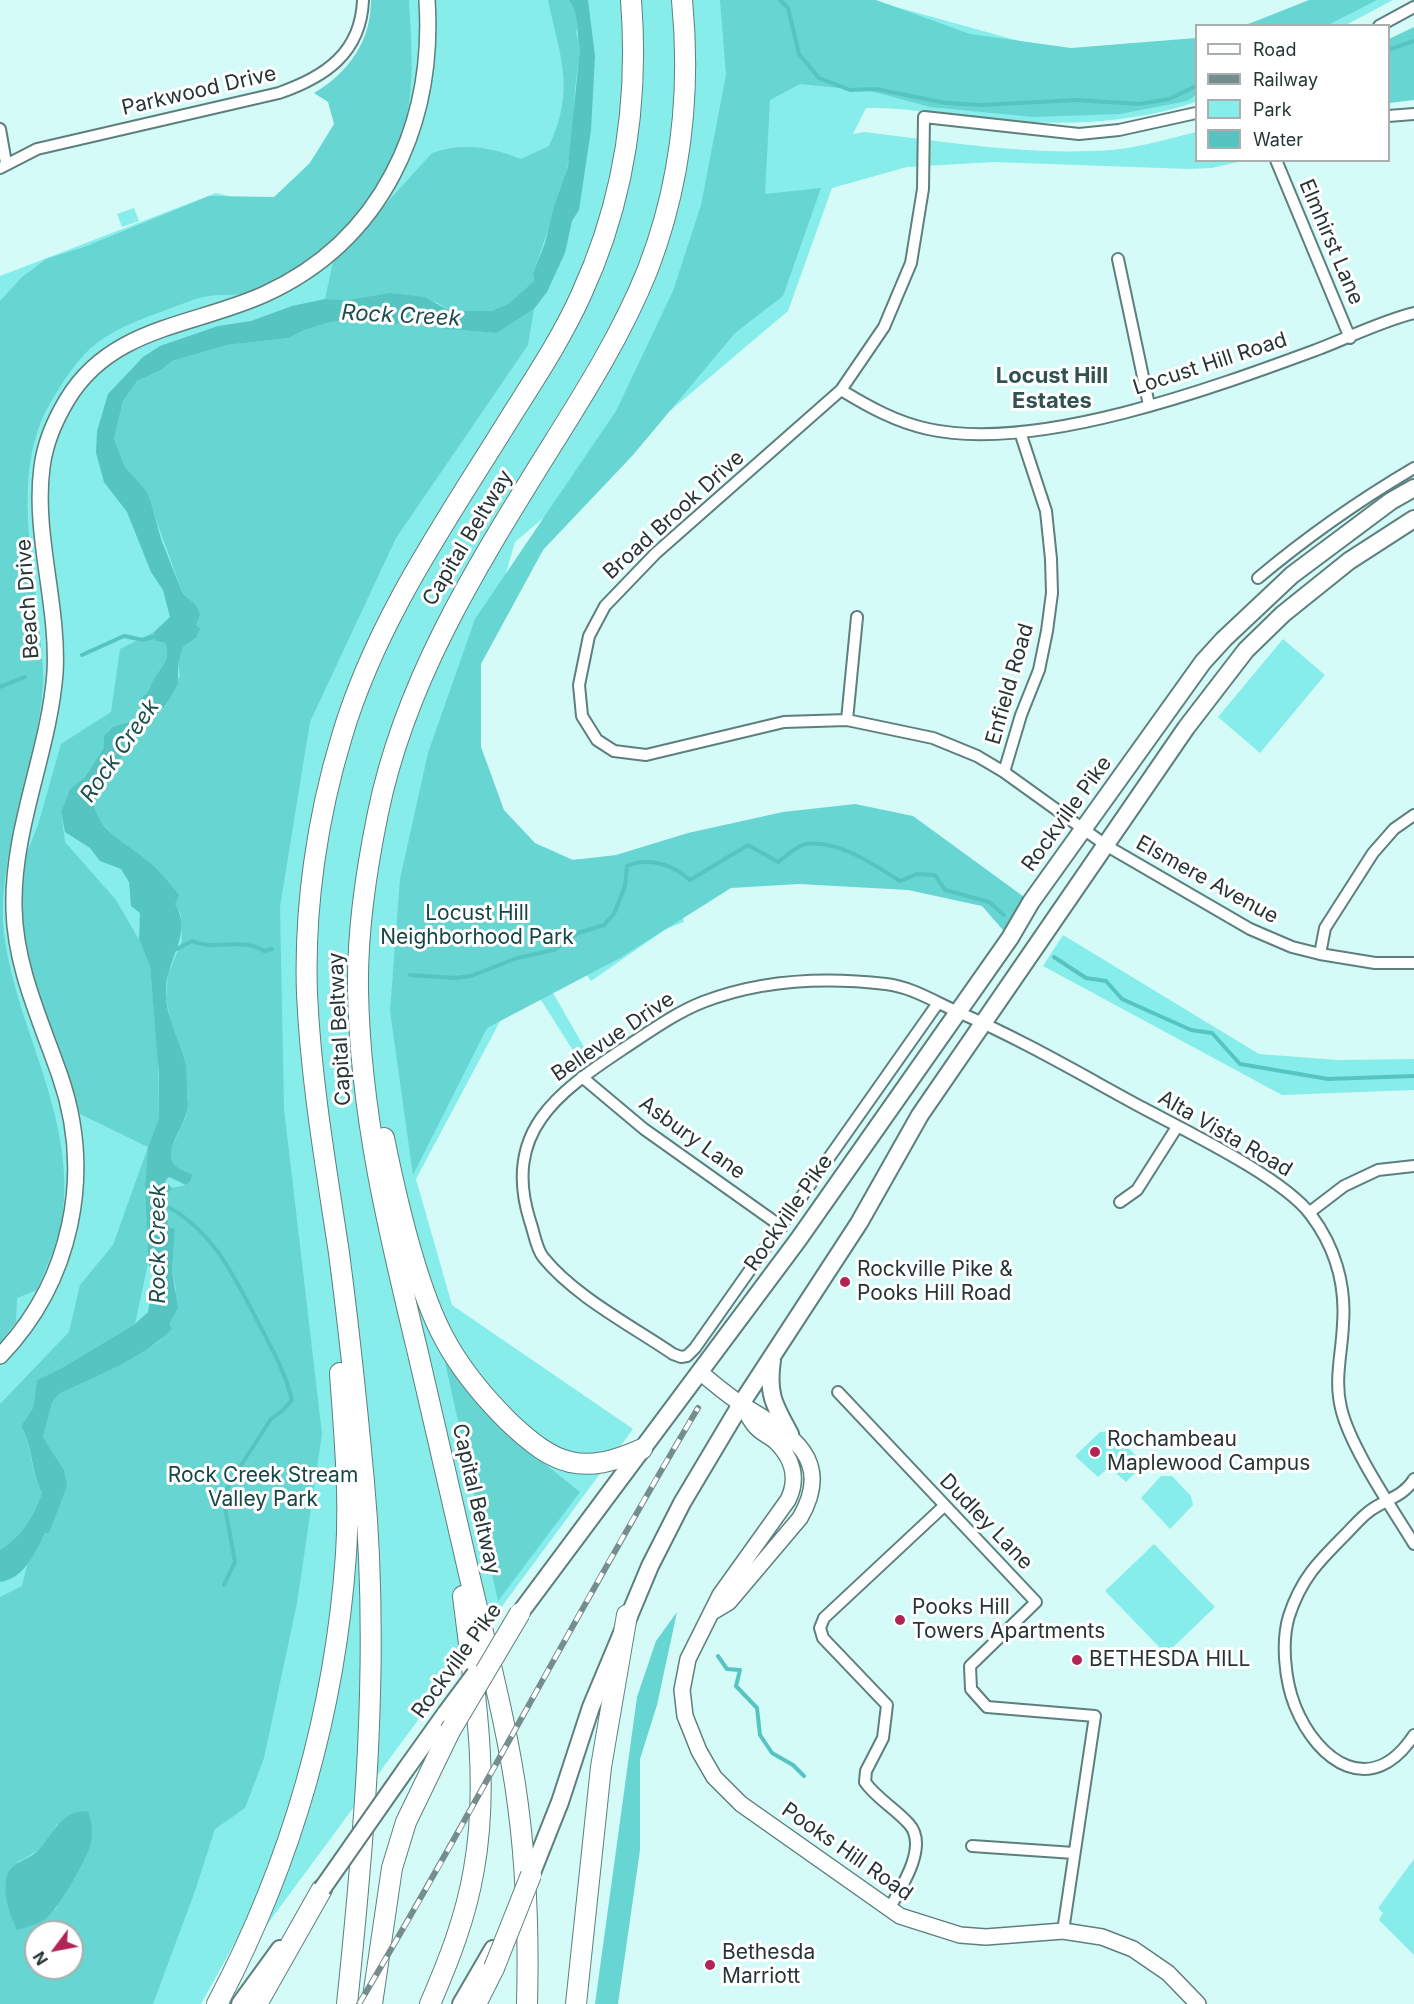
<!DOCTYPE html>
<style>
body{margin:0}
#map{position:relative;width:1414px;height:2004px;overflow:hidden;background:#d5fbf9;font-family:Inter,sans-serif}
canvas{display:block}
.legend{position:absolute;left:1195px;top:24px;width:195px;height:138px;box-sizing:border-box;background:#fff;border:2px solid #a9afae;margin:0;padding:8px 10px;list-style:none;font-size:18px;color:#273635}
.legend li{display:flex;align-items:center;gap:12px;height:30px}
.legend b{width:30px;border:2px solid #a9afae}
.north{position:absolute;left:24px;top:1920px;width:60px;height:60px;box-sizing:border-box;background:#fff;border:2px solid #a9afae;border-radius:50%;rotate:238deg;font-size:16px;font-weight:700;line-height:24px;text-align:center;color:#273635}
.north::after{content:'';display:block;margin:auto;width:21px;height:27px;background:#b32456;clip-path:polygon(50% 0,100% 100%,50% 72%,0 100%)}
</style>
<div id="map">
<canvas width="1414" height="2004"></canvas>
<ul class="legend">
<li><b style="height:8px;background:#fff"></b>Road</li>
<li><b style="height:8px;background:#758e8d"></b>Railway</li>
<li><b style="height:16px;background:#86edea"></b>Park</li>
<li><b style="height:16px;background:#56c5c1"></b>Water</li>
</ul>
<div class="north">N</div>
</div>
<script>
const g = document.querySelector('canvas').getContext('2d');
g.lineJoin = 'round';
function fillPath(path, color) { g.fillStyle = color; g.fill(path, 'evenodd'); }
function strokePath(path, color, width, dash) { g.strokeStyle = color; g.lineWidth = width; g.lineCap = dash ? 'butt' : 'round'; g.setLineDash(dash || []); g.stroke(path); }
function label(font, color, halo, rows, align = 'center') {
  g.font = font + ' Inter,sans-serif'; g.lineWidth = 6; g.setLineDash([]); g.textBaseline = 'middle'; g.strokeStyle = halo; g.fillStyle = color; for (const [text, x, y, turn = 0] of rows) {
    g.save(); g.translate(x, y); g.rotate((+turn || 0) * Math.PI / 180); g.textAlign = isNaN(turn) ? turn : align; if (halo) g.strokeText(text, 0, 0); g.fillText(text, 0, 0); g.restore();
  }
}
fillPath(new Path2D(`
 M382,0H871L1030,44L1085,50L1196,39V102C1121,127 1045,126 966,117C930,113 903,107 866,108L853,134L865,132C946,142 1030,156 1111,150C1141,147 1168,139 1196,132V160L1242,161L1212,168L1189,169L994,162L907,167L832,188L788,311L515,542L459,734L529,863L664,853L684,922L666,929L591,981L574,958L544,977L588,1054L579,1060L532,986L513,997L416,1179L452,1305L633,1429L266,1926L248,1919L201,2004H0V276L216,193L279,208L332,130ZM36,1932H72V1968H36Z
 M1324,0H1393L1346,25L1241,26Z
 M134,208L139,221L122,227L117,214Z
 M1283,639L1325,675L1260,753L1218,717Z
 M1063,935L1259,1054L1338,1060L1414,1059V1090L1282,1095L1043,966Z
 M1112,1431L1144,1464L1126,1482L1109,1467L1098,1477L1075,1456L1100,1432Z
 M1161,1476H1172L1191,1496L1193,1505L1170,1529L1141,1498Z
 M1154,1544L1215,1607L1166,1654L1105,1591Z
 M1414,1859V1955L1379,1920L1383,1913L1378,1908Z`), '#86edea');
fillPath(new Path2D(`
 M371,0H409C411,40 415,81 406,121C392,189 315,274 247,293C235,296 222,294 209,296C195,298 180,305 166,310C141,319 113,329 92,347C75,361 49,402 41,422C13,492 37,575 41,648C42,660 44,673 43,685C37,767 0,841 3,924C12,1024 78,1115 62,1219C58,1243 46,1267 37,1290L17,1298L16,1322L0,1343V301L21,278L46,259L84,247L209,196L274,197L310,163L334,124L328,102L314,93C349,72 371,41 371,0Z
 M548,0H569L574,6L579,24L576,32L580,48L575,89L573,140L564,184L533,273L534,281L508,304L491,311H450L438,303L389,293L347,300L325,299L333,262L432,153C462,142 492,147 521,159L549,146C576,89 560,57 548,0Z
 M720,0H876L970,34L1071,48L1196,38V95L1187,101L1120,114L1034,117L930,107L871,91L800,84L770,100L765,194L821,188L783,296L735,333L633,455L543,550L481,664V747L504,810L535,843L573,860L616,855L688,833L783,812L855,804L913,816L1031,902L1010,938L982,906L908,890L799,884L731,888L620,958L487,1028L413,1175L390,1011L400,879L428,753L475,619L616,411L673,291L701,205L726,75Z
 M1309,0H1377L1328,25H1246Z
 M1414,27V100L1389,103V39Z
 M534,309L528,345L396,538L310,722L280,907L284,1109L322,1434L297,1603L264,1758L245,1808L215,1829L195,1891L153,2004H0V1597L22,1586L27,1566L45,1533L64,1470L43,1437L52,1403L59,1394L154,1345L161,1340L169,1324L176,1289L172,1271L175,1229L169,1227L164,1199L172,1188L186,1185L192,1174L180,1171L171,1161L170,1151L186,1117L188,1103L186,1068L172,1029L166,997L168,974L182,941L181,914L149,862L118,841L96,815L93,803L130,745L166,706L180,676L178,665L183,647L196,638L195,604L183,594L145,489L125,467L114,439L123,401L137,381L161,370L172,361L227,345L289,338L302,331L330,322L361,320L393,325L409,321L447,329L497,333ZM57,1824L89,1848L55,1910L17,1862C36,1854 48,1843 57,1824ZM36,1932H72V1968H36Z
 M154,632L156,641L165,643C171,658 163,665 155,677C148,688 151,689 139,700L141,713L132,721L111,727L104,736V747L85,777L70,789L61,812L65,842L116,900L145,950L150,966L158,1052L159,1118L148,1147L145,1185L148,1263L135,1324L60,1369L37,1380L33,1408L21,1426C33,1449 30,1471 42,1493C33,1518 22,1536 0,1550V1404L69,1332L80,1285L113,1245L148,1147L80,1114L41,1005L28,960L21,913L26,855L38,825L61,744L111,712L120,649Z
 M443,1353L510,1436L580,1492L498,1601Z
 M677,1612L657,1705L640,1759V1850L618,2004H595L637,1697L656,1641Z`), '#67d5d1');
fillPath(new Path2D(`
 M569,0H588L595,56L591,130L579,210L572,221L565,253L547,292L534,309L497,333L447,329L409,321L393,325L361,320L330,322L302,331L289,338L227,345L172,361L161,370L137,381L123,401L114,439L125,467L145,489L150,500L162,542L183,594L195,604L200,614L196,625L200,629L196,638L183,647L178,665V684L166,705L130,745L93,803C101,835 128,843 150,863C161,872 170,884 179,895L175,904C193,931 168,958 166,987C164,1016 180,1039 186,1066C187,1073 187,1095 188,1103C188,1131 147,1161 192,1174L191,1180L186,1185L169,1177L165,1181L172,1188L164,1200L169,1227L175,1229L172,1271L178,1308L169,1324L172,1329C142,1359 97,1375 59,1394L52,1403L43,1437L64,1470L67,1486L49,1533H45C35,1553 24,1579 0,1582V1550C22,1536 33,1518 42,1493C30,1469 34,1450 21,1426L33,1408L37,1380L60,1369L135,1324L148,1312L154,1276L148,1263L145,1185L148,1147L159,1118V1074L150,966L139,939L140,913L131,906L129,882L121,869L100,861L90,848L65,832L61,812L70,789L85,777L104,747V736L112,727L132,721L141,713L139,700C152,689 148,688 155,677C163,665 171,658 165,643L156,641L154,632L170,617L163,590L151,572L127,512L104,482L96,453L97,431L108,394L143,357L160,346L218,326L251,321L292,306L325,299L347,300L389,293L424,297L450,311H491L508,304L534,281L533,273L545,243L554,207L568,167L580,48C576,32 580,14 569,0Z
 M88,1811C92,1824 94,1836 89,1849C84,1863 56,1913 44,1920C36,1925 26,1927 17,1930C10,1914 2,1895 7,1876C11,1862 26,1861 35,1853C49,1841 56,1820 74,1813C78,1811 84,1812 88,1811Z`), '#56c5c1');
strokePath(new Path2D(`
 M780,0L788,8L799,54L819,78L850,90L876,89L946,103L982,105L1077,100L1139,104L1169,99L1196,86
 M1388,50L1414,41
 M82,655L124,636L143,640L160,635
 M0,687L25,677
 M177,949L192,941C215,951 243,937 264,951L272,949
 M1054,957L1086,978L1106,981L1122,999L1191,1030L1212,1033L1240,1064L1328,1079L1414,1076
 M410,975L455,978L471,976L517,958L554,950L578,933L604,925L614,914L625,886L627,866C650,857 671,864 690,880L748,845L778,862C785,857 797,846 805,844C839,840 873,864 900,881L917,874L935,875L945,890L989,902L1004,915
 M162,1204C211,1227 233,1274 257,1320C271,1348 284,1368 292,1400L282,1411L271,1419L232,1479L223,1497L235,1562L224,1585
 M718,1656L727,1669L740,1670L736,1686L757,1708L760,1735L772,1753L793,1765L804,1776`), '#56c5c1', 4);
const street = new Path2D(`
 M1379,26L1414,7
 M1196,113L1119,130L1079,134L924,117L923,189L911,263L884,327L841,390L656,553L605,606L589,636L579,685L582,716L597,740L614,751L646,755L784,722L847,720L933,738L977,756L1004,772L1107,846L1250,929L1292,947L1320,954L1375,963H1414
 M1388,116L1414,114
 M0,129L6,163
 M1276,160L1350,338
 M0,168L37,149L279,93C325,77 361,53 363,0
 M1118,259L1149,405
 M841,390C869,407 896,422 928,429C1037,453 1213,388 1316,350C1348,338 1381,321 1414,313
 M1258,578C1308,536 1358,501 1414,468
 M847,720L857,617
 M1004,772L1021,715L1039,670L1047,631L1052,593L1051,559L1046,511L1020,432
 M1320,954L1325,928L1373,853L1394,829L1414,815
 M938,1003L695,1348L687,1356L681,1357L673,1354C632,1326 574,1296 543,1257C536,1248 534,1232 530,1221C502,1132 557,1093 623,1049C649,1032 675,1013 703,1002C760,980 826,977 886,984C912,987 935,1002 958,1012C1021,1039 1082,1075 1143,1108C1186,1131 1284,1178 1311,1215C1335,1247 1346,1285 1343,1324C1342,1353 1334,1379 1341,1408C1350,1447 1392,1508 1414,1544
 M582,1077L644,1129L782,1227
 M1120,1202L1137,1190L1177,1127
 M1310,1212L1344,1186L1378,1170L1414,1166
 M838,1392L1036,1602L970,1666L971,1689L987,1707L1095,1716L1063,1931
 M1414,1479C1404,1496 1387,1499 1371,1510C1361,1517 1353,1527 1345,1535C1318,1562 1301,1579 1289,1616C1281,1642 1285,1681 1295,1706C1318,1763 1372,1799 1414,1735
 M972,1846L1074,1853
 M889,1909C901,1888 929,1846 909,1824C895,1808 877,1799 865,1782L866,1771L883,1738L887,1705L823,1638L820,1628L824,1618L944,1506`);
const secondary = new Path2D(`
 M0,1356C72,1281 94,1174 60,1076C41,1021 15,967 14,908C12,828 49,752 55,673C59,605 33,534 42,467C45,443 55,420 67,400C111,326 195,326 265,294C383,240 435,124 427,0
 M700,1372C713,1383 726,1394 741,1404C785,1431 836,1456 800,1518L729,1602L714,1611
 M741,1404C746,1411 750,1421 756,1427C761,1433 769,1436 775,1441C792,1457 799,1478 788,1500L720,1595L688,1659L682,1690L685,1716L699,1751L714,1777L741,1804L900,1916L960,1935L986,1937L1063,1931L1102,1937L1133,1949L1168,1973L1198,2004`);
const primary = new Path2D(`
 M772,1360C767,1394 774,1405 790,1434
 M520,1613L798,1240L1010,938L1031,902L1203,662L1224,639L1292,575L1391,501L1414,488
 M406,1769L446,1713
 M531,1875L560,1802L591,1707L650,1566L682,1503L741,1404L859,1223L920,1115L1186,728L1246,650L1283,614L1349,561L1414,519
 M240,2004L280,1949
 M461,2004L493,1949`);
const highway = new Path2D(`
 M384,1138C396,1197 416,1286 444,1338C461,1370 483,1396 508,1421C555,1466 582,1476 642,1449
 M217,2004C291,1864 335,1712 346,1554C350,1494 344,1432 340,1373
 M257,2004L322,1889
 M347,2004C365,1831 380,1656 364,1482C357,1406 349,1329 339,1253C326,1167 311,1081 307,994C304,908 317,818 342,736C377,618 449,517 513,413C537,375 562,337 581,295C624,202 639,102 631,0
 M372,2004L392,1868L406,1822L450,1731
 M430,2004C449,1960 466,1917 474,1869C490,1779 474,1686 463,1596
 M476,2004L494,1968
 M527,2004C529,1931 526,1856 515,1784C504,1714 486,1646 470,1578C453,1503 436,1428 418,1353C389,1233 360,1114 358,990C357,930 366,871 378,813C405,680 477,566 547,453C584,394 622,334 648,269C681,183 691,92 682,0
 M576,2004L601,1767L627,1615`);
strokePath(street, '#5d7f7d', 14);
strokePath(secondary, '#5d7f7d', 18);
strokePath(primary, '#5d7f7d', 20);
strokePath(highway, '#5d7f7d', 22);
strokePath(street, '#fff', 10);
strokePath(secondary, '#fff', 15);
strokePath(primary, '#fff', 16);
strokePath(highway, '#fff', 20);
const rail = new Path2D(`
 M359,2004C476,1807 581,1604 698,1408`);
strokePath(rail, '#758e8d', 6);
strokePath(rail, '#fff', 4, [11]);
const primaryBridge = new Path2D(`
 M446,1713L475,1674
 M322,1889L406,1769`);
const highwayBridge = new Path2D(`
 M450,1731L520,1613
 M494,1968L531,1875`);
strokePath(primaryBridge, '#5d7f7d', 20, []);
strokePath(highwayBridge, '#5d7f7d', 22, []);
strokePath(primaryBridge, '#fff', 16);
strokePath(highwayBridge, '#fff', 20);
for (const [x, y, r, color] of [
 [845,1282,6,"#b32456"],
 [1095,1452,6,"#b32456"],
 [900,1620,6,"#b32456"],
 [1077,1660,6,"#b32456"],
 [710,1965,6,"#b32456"]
]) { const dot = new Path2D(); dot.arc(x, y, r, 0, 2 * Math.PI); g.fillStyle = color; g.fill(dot); strokePath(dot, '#fff', 2); }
label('21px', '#273635', '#fff', [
 ["Parkwood Drive",199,91,-13],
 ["Elmhirst Lane",1331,242,67],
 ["Locust Hill Road",1210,364,-18],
 ["Broad Brook Drive",674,515,-42],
 ["Capital Beltway",468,538,-59],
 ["Beach Drive",28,599,-94],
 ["Enfield Road",1010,684,-74],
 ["Rockville Pike",1067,814,-54],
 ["Elsmere Avenue",1207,880,29],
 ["Capital Beltway",340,1029,-93],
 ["Bellevue Drive",613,1037,-34],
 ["Alta Vista Road",1225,1134,30],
 ["Asbury Lane",692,1138,36],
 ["Rockville Pike",789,1213,-55],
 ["Capital Beltway",476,1499,77],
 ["Dudley Lane",986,1522,46],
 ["Rockville Pike",457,1661,-54],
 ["Pooks Hill Road",847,1852,35]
]);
label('21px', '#164746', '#fff', [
 ["Locust Hill",477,914],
 ["Neighborhood Park",477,938],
 ["Rock Creek Stream",263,1476],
 ["Valley Park",263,1500]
]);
label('21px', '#273635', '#fff', [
 ["Rockville Pike &",857,1270],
 ["Pooks Hill Road",857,1294],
 ["Rochambeau",1107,1440],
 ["Maplewood Campus",1107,1464],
 ["Pooks Hill",912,1608],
 ["Towers Apartments",912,1632],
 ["BETHESDA HILL",1089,1660],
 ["Bethesda",722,1953],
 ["Marriott",722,1977]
], 'left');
label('italic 22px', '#1d4e4d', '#fff', [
 ["Rock Creek",401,316,3],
 ["Rock Creek",120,751,-55],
 ["Rock Creek",158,1244,-90]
]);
label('bold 22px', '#325251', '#fff', [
 ["Locust Hill",1052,376],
 ["Estates",1052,401]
]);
</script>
